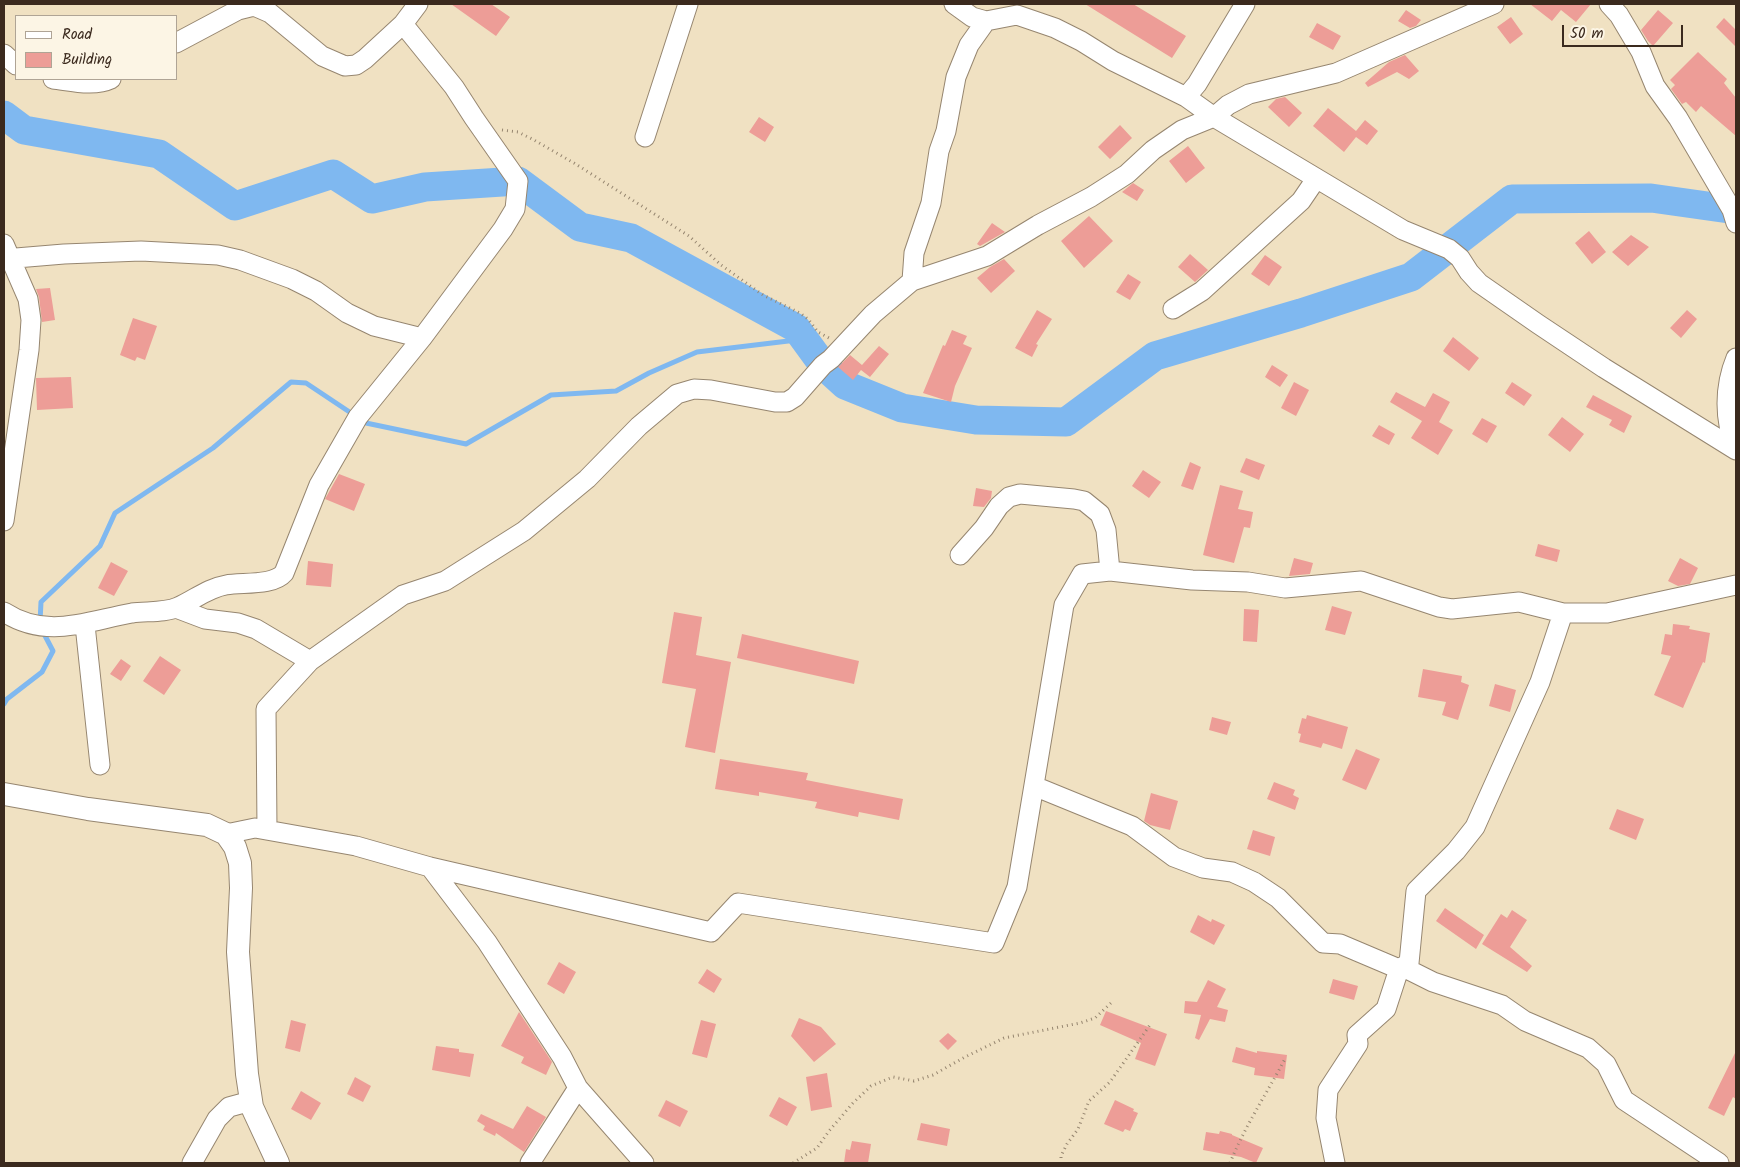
<!DOCTYPE html>
<style>
body{margin:0}
#map{position:relative;width:1740px;height:1167px;overflow:hidden;background:#f0e1c2;font-family:Kalam,sans-serif}
canvas{display:block}
.frame{position:absolute;inset:0;border:5px solid #3b2a1e;pointer-events:none}
.legend{position:absolute;left:15px;top:15px;width:162px;height:65px;box-sizing:border-box;background:#fcf5e5;border:1px solid #afa495;margin:0;padding:6px 9px;list-style:none;font-size:15px;color:#3b2a1e}
.legend li{display:flex;align-items:center;gap:10px;height:25px}
.legend b{width:25px;border:1px solid #afa495}
.scale{position:absolute;left:1562px;top:25px;width:121px;height:22px;box-sizing:border-box;border:2px solid #3b2a1e;border-top:0;padding-left:6px;font-size:15px;line-height:18px;white-space:nowrap;color:#3b2a1e;-webkit-text-stroke:4px #fcf5e5;paint-order:stroke}
</style>
<div id="map">
<canvas width="1740" height="1167"></canvas>
<div class="frame"></div>
<ul class="legend">
<li><b style="height:6px;background:#fff"></b>Road</li>
<li><b style="height:14px;background:#ed9d97"></b>Building</li>
</ul>
<div class="scale">50 m</div>
</div>
<script>
const g = document.querySelector('canvas').getContext('2d');
g.lineJoin = 'round';
function strokePath(path, color, width, dash) { g.strokeStyle = color; g.lineWidth = width; g.lineCap = dash ? 'butt' : 'round'; g.setLineDash(dash || []); g.stroke(path); }
function fillPath(path, color) { g.fillStyle = color; g.fill(path, 'evenodd'); }
strokePath(new Path2D(`
 M40,622L41,602L100,546L115,513L213,448L291,382L306,383L366,423L466,444L551,395L616,391L649,373L697,352L805,339
 M4,704L7,699L42,672L53,651L42,630`), '#7fb8f0', 5);
strokePath(new Path2D(`
 M4,115L24,130L159,154L235,206L333,174L372,199L425,187L518,181L580,227L631,238L796,328L823,365L845,385L902,408L976,420L1066,422L1155,356L1301,313L1411,277L1512,199L1651,198L1736,210`), '#7fb8f0', 29);
fillPath(new Path2D(`
 M451,4H491L510,17L496,36Z
 M1085,4H1133L1186,36L1172,58Z
 M1530,4H1591L1576,22L1561,10L1552,21Z
 M1406,10L1421,20L1416,26L1410,28L1398,21Z
 M1658,10L1673,23L1653,46L1648,41L1641,30Z
 M1511,17L1523,34L1510,44L1497,27Z
 M1724,18L1736,30V47L1716,27Z
 M1317,23L1341,36L1333,50L1309,37Z
 M1698,52L1727,79L1724,83L1736,98V136L1701,106L1696,112L1686,102L1682,104L1671,89L1675,85L1670,80Z
 M1405,55L1419,71L1409,79L1397,72L1368,87L1365,83L1389,62Z
 M1285,97L1302,113L1289,127L1268,107L1276,99Z
 M1328,108L1356,131L1365,120L1378,131L1367,145L1356,137L1344,152L1313,126Z
 M759,117L774,127L765,142L749,132Z
 M1120,125L1132,138L1110,159L1098,147Z
 M1188,146L1205,168L1186,183L1169,161Z
 M1133,183L1144,190L1137,201L1122,192Z
 M1089,216L1113,241L1084,268L1061,241Z
 M992,223L1005,232L980,246L977,244Z
 M1589,231L1606,252L1592,264L1575,243Z
 M1631,235L1649,247L1628,266L1612,252Z
 M1190,254L1208,270L1195,282L1178,267Z
 M1265,255L1282,267L1269,286L1251,274Z
 M1004,259L1015,271L991,293L977,278L990,267Z
 M1128,274L1141,282L1130,300L1116,292Z
 M50,288L55,320L42,322L39,297L36,289Z
 M1037,310L1052,319L1036,344L1038,345L1032,357L1015,348Z
 M1687,310L1697,319L1681,338L1670,328Z
 M133,318L157,326L145,360L137,357L135,361L120,355Z
 M952,330L967,336L963,344L972,348L955,386L951,402L923,393L943,345L945,346Z
 M1453,337L1479,358L1469,371L1443,351Z
 M879,346L889,354L870,377L861,370L853,380L838,367L850,355L862,365Z
 M1272,365L1288,375L1280,387L1265,377Z
 M71,377L73,408L37,410L36,378Z
 M1294,382L1309,390L1296,416L1281,408Z
 M1512,382L1532,395L1524,406L1505,393Z
 M1396,392L1425,407L1433,393L1450,402L1439,422L1453,430L1438,455L1411,438L1422,421L1390,402Z
 M1593,395L1632,416L1624,433L1609,425L1612,420L1586,407Z
 M1562,417L1584,434L1570,452L1548,435Z
 M1482,418L1497,426L1487,443L1472,434Z
 M1379,425L1395,434L1389,445L1372,436Z
 M1246,458L1265,465L1259,480L1240,472Z
 M1190,462L1201,467L1193,490L1181,486Z
 M1143,470L1161,482L1149,498L1132,486Z
 M339,474L365,484L354,511L325,499Z
 M1220,485L1243,491L1238,509L1253,512L1250,528L1244,527L1234,563L1203,555Z
 M976,488L992,491L991,498L984,507L973,506Z
 M1538,544L1560,550L1557,562L1535,556Z
 M1294,558L1313,563L1310,574L1289,576Z
 M1680,558L1698,568L1690,584L1678,586L1668,581Z
 M308,561L333,564L331,587L306,585Z
 M111,562L128,571L114,596L98,588Z
 M1332,606L1352,612L1345,635L1325,630Z
 M1244,609L1259,610L1257,642L1243,641Z
 M674,612L702,617L696,655L731,662L715,753L685,747L696,689L662,683Z
 M1673,624L1690,626L1689,629L1710,633L1705,663L1703,662L1683,708L1654,695L1671,656L1661,654L1665,634L1672,635Z
 M742,634L859,661L854,684L737,658Z
 M160,656L181,670L164,695L143,681Z
 M121,659L131,666L121,681L110,674Z
 M1423,669L1462,676L1461,682L1469,685L1458,720L1442,715L1446,702L1418,697Z
 M1495,684L1516,690L1510,712L1489,706Z
 M1307,715L1348,727L1342,749L1323,743L1321,748L1299,742L1301,734L1298,733L1302,718L1306,719Z
 M1212,717L1231,722L1227,735L1209,730Z
 M1356,749L1380,759L1366,790L1342,780Z
 M720,759L808,773L806,780L903,799L899,820L859,812L858,817L815,808L817,802L759,792V796L715,789Z
 M1274,782L1295,790L1293,795L1299,798L1295,810L1267,799Z
 M1151,793L1178,801L1170,830L1150,825L1144,821Z
 M1617,809L1644,819L1636,840L1609,829Z
 M1253,830L1275,837L1270,856L1247,849Z
 M1445,908L1484,935L1476,949L1436,921Z
 M1512,910L1527,920L1510,947L1532,966L1527,972L1482,944L1501,914L1507,918Z
 M1198,915L1211,922L1212,919L1225,925L1214,945L1190,932Z
 M559,962L576,972L564,994L547,984Z
 M707,969L722,979L714,993L698,983Z
 M1333,979L1358,986L1354,1000L1329,993Z
 M1208,980L1226,989L1217,1007L1228,1010L1225,1022L1210,1019L1199,1040L1195,1038L1201,1015L1184,1013L1185,1001L1197,1002Z
 M1106,1011L1167,1034L1155,1066L1135,1059L1141,1043L1100,1025Z
 M519,1012L552,1062L546,1075L521,1063L524,1057L501,1046Z
 M799,1018L821,1027L836,1044L814,1062L791,1036Z
 M291,1020L306,1024L300,1052L285,1048Z
 M701,1020L716,1024L707,1058L692,1054Z
 M948,1033L957,1041L948,1050L939,1041Z
 M436,1046L459,1049V1052L474,1054L470,1077L432,1070Z
 M1236,1047L1257,1053V1051L1287,1055L1284,1079L1254,1075L1255,1068L1232,1062Z
 M1736,1051V1099L1733,1097L1724,1116L1708,1108Z
 M827,1073L832,1107L811,1111L806,1077Z
 M355,1077L371,1086L363,1102L347,1094Z
 M301,1091L321,1103L311,1120L291,1109Z
 M779,1097L797,1107L787,1126L769,1116Z
 M666,1100L688,1111L680,1127L658,1116Z
 M1115,1100L1134,1109L1133,1111L1138,1113L1130,1131L1125,1129L1123,1132L1104,1124Z
 M527,1106L546,1117L524,1152L496,1133L495,1136L483,1130L485,1126L477,1121L481,1114L513,1129Z
 M921,1123L950,1129L947,1146L917,1140Z
 M1220,1131L1232,1134V1135L1263,1148L1256,1163L1241,1157L1203,1150L1206,1132L1219,1134Z
 M852,1141L871,1144L868,1163H844L846,1149L850,1150Z`), '#ed9d97');
const minor = new Path2D(`
 M954,4L972,17L986,21L1017,15L1055,28L1081,41L1113,61L1186,97L1214,117L1403,230L1449,249L1460,258L1469,272L1479,283L1538,324L1604,368L1736,450
 M1609,4L1619,15L1641,52L1655,86L1678,118L1732,210L1736,223
 M176,43L238,10L254,6L270,13L322,56L345,66L356,65L365,59L403,24L418,4
 M4,54L16,65
 M53,79C71,81 94,87 111,79
 M1186,97L1197,84L1245,4
 M645,137L688,4
 M4,244L28,299L31,320L29,350L4,521
 M4,259L64,254L141,251L218,255L240,260L292,279L316,291L347,313L374,326L422,338
 M912,281L914,253L931,203L939,151L946,131L956,77L969,45L986,21
 M1173,309L1202,291L1301,201L1316,179
 M1736,358C1724,387 1724,420 1736,449
 M960,555L984,528L999,506L1009,497L1020,494L1074,499L1084,501L1100,514L1106,530L1110,571
 M176,608L205,619L238,623L256,629L310,661
 M4,612C47,640 87,621 132,613C146,611 165,613 178,607C194,600 208,588 226,585C242,582 273,586 284,573L319,485L358,417L422,338L503,229L515,209L518,181L474,118L454,87L403,24
 M85,625L100,765
 M1034,786L1132,826L1174,857L1203,868L1232,872L1254,882L1278,898L1323,943L1340,944L1399,969L1409,963L1416,891L1456,851L1475,827L1540,682L1563,613
 M267,830L266,709L310,661L403,595L445,581L524,531L587,479L639,426L677,394L694,389L711,390L775,402H787L795,397L823,365L831,359L873,314L912,281L987,256L1038,225L1091,197L1127,174L1153,150L1182,130L1214,117L1228,105L1249,94L1336,73L1494,4
 M226,834L255,828L356,846L430,867L711,932L738,903L994,943L1017,887L1064,605L1082,574L1110,571L1192,580L1248,582L1285,588L1361,581L1439,607L1452,609L1519,602L1563,613H1607L1736,585
 M430,867L487,942L562,1057L578,1088L644,1163
 M1403,967L1433,982L1502,1005L1525,1021L1588,1048L1606,1064L1624,1100L1719,1163
 M192,1163L217,1119L229,1107L251,1101
 M530,1163L578,1088
 M1335,1163L1326,1118L1328,1090L1358,1044L1357,1035L1386,1009L1399,969`);
const tertiary = new Path2D(`
 M4,794L88,809L207,825L226,834L235,847L240,863L241,888L238,952L247,1074L252,1107L278,1163`);
strokePath(minor, '#968670', 21);
strokePath(tertiary, '#968670', 24);
strokePath(new Path2D(`
 M502,130L518,132L534,140L574,163L689,236L721,265L763,295L800,313L808,319L818,332L829,338
 M793,1163L817,1148L829,1131L853,1103L871,1086L893,1077L914,1081L933,1075L965,1057L1004,1038L1080,1023L1095,1018L1111,1003
 M1061,1163V1156L1067,1144L1078,1129L1089,1101L1110,1082L1150,1025
 M1230,1163C1245,1126 1267,1093 1286,1057`), '#968670', 3, [1, 4]);
strokePath(minor, '#fff', 19);
strokePath(tertiary, '#fff', 22);
</script>
